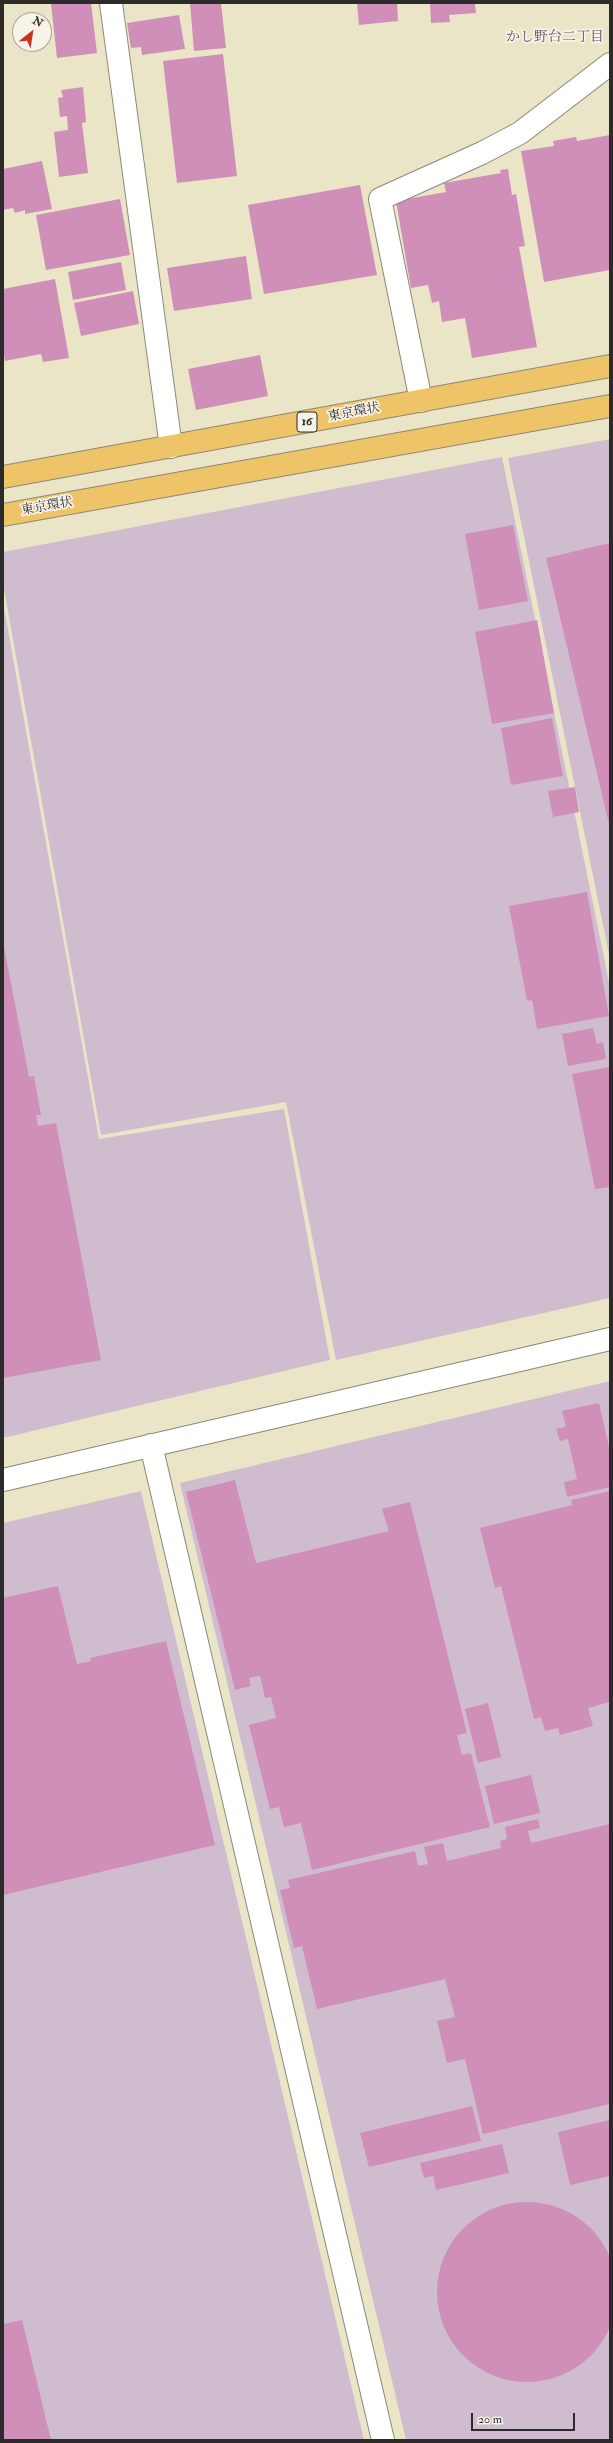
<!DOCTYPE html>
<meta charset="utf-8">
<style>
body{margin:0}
#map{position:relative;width:613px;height:2443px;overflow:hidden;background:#ebe5c8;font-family:"IM FELL Double Pica",serif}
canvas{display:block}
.frame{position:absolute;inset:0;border:4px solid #2b2b2b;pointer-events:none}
.north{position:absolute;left:12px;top:12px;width:40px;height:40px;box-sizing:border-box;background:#f7f3e8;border:1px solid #a5a39c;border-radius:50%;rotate:30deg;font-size:11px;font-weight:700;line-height:16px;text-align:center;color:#2b2b2b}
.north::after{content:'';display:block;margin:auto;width:14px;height:18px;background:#c8321e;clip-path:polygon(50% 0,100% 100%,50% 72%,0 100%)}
.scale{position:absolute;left:471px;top:2413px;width:104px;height:18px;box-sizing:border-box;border:2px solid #2b2b2b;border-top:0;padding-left:5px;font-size:12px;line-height:14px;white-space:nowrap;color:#2b2b2b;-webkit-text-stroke:3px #f7f3e8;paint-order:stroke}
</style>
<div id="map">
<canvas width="613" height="2443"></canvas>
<div class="frame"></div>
<div class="north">N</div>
<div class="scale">20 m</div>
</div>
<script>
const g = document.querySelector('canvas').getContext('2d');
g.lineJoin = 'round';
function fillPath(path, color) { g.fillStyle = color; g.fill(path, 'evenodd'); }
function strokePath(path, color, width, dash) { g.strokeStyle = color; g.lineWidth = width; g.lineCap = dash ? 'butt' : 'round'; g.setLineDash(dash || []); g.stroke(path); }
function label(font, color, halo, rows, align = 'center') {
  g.font = font + ' "IM FELL Double Pica","Noto Serif JP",serif'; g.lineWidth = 3.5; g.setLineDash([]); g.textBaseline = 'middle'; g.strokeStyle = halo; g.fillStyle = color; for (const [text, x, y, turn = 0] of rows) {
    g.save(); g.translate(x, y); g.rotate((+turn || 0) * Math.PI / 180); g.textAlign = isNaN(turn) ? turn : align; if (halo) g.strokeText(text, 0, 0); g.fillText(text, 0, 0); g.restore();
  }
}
fillPath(new Path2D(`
 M610,439V959L508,458Z
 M502,457L610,987V1298L336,1360L286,1102L101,1135L3,583V552Z
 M3,602L99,1139L284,1109L330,1360L3,1438Z
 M610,1381V2440H406L180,1483Z
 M141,1491L364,2440H3V1523Z`), '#cfbdcf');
fillPath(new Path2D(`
 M65,3H91L97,53L57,58L51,4Z
 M190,3H221L226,48L194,51Z
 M357,3H397L398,21L359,25Z
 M430,3H475L476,13L449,15L450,22L431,23Z
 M179,15L185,49L142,55L141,47L131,48L127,23Z
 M223,54L237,176L177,183L163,61Z
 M83,87L86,122L82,123L88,173L59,177L54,132L68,130L67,116L60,117L58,98L63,97L61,90Z
 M610,135V270L544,282L521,151L554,146L553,141L576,137L577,141Z
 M42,161L52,209L25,214V210L15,213L13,208L3,210V169Z
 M508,169L512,195L516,194L525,246L519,247L537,347L472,358L465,318L442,322L439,301L432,303L428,285L411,288L396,201L446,192L444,183L501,173L500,170Z
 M360,185L377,275L264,294L248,205Z
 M120,199L130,255L46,270L36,215Z
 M246,256L252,299L174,311L167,268Z
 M121,262L126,290L73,300L68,272Z
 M55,279L69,358L43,362L41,354L5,361L3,350V289Z
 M133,291L139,324L81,336L74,303Z
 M260,355L268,396L196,410L188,369Z
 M513,525L528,601L479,610L465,534Z
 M610,543V824H609L546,558Z
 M537,620L554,713L492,724L475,632Z
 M552,718L563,776L511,785L501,728Z
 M575,787L579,812L553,817L548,791Z
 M587,892L609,1016L537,1029L532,1000L527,1001L509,906Z
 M3,942L29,1077L34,1076L41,1115H36L38,1126L56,1123L101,1360L3,1378Z
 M593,1028L597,1044L603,1042L606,1059L568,1066L562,1034Z
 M610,1067V1187L595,1189L572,1074Z
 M599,1403L610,1451V1487L567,1497L564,1482L577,1479L568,1439L560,1441L556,1429L566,1427L562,1411Z
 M235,1480L256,1563L389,1531L382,1509L410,1502L467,1733L457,1735L462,1755L471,1753L490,1827L312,1870L301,1823L284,1827L279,1807L270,1809L249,1725L276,1718L271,1697L265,1698L260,1676L249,1678L251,1686L235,1690L186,1492Z
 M610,1491V1702L588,1708L593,1726L560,1735L558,1728L545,1731L541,1717L534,1719L501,1586L495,1588L480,1528L572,1505L571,1500Z
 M58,1586L77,1664L91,1661L90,1658L166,1641L215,1845L3,1895V1598Z
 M488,1703L501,1757L478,1763L465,1709Z
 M531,1775L540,1813L494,1824L485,1786Z
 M538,1819L540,1828L528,1831L531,1843L610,1824V2104L483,2134L465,2059L447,2063L437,2021L455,2017L445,1979L317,2009L302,1946L294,1948L280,1890L290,1888L288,1880L415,1851L418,1866L428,1864L424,1847L443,1843L447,1861L501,1848L500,1841L507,1839L505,1827Z
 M472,2106L481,2141L369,2167L360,2133Z
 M610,2120V2176L570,2185L558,2132Z
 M502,2144L509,2173L436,2190L433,2176L424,2178L420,2163Z
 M437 2292a90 90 0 1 1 180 0a90 90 0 1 1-180 0Z
 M22,2320L51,2440H3V2324Z`), '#cf8fb8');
const minor = new Path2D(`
 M111,3L171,447
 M421,401L380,199L482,153L520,133L610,64
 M151,1445L383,2440
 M3,1480L610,1339`);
const highway = new Path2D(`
 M3,477L610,366
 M3,515L610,406`);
strokePath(minor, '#8b887a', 24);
strokePath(highway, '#8b887a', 24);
strokePath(minor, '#fff', 22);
strokePath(highway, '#efc469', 22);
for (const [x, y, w] of [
 [307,422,20]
]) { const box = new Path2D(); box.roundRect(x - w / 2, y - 10, w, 20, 3); g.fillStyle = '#f7f3e8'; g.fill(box); strokePath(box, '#2b2b2b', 1); }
label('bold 12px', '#2b2b2b', null, [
 ["16",307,422]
]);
label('13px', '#2b2b2b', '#f7f3e8', [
 ["東京環状",354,413,-11],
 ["東京環状",47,507,-10]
]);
label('14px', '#644e5c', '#f7f3e8', [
 ["かし野台二丁目",555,38]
]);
</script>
